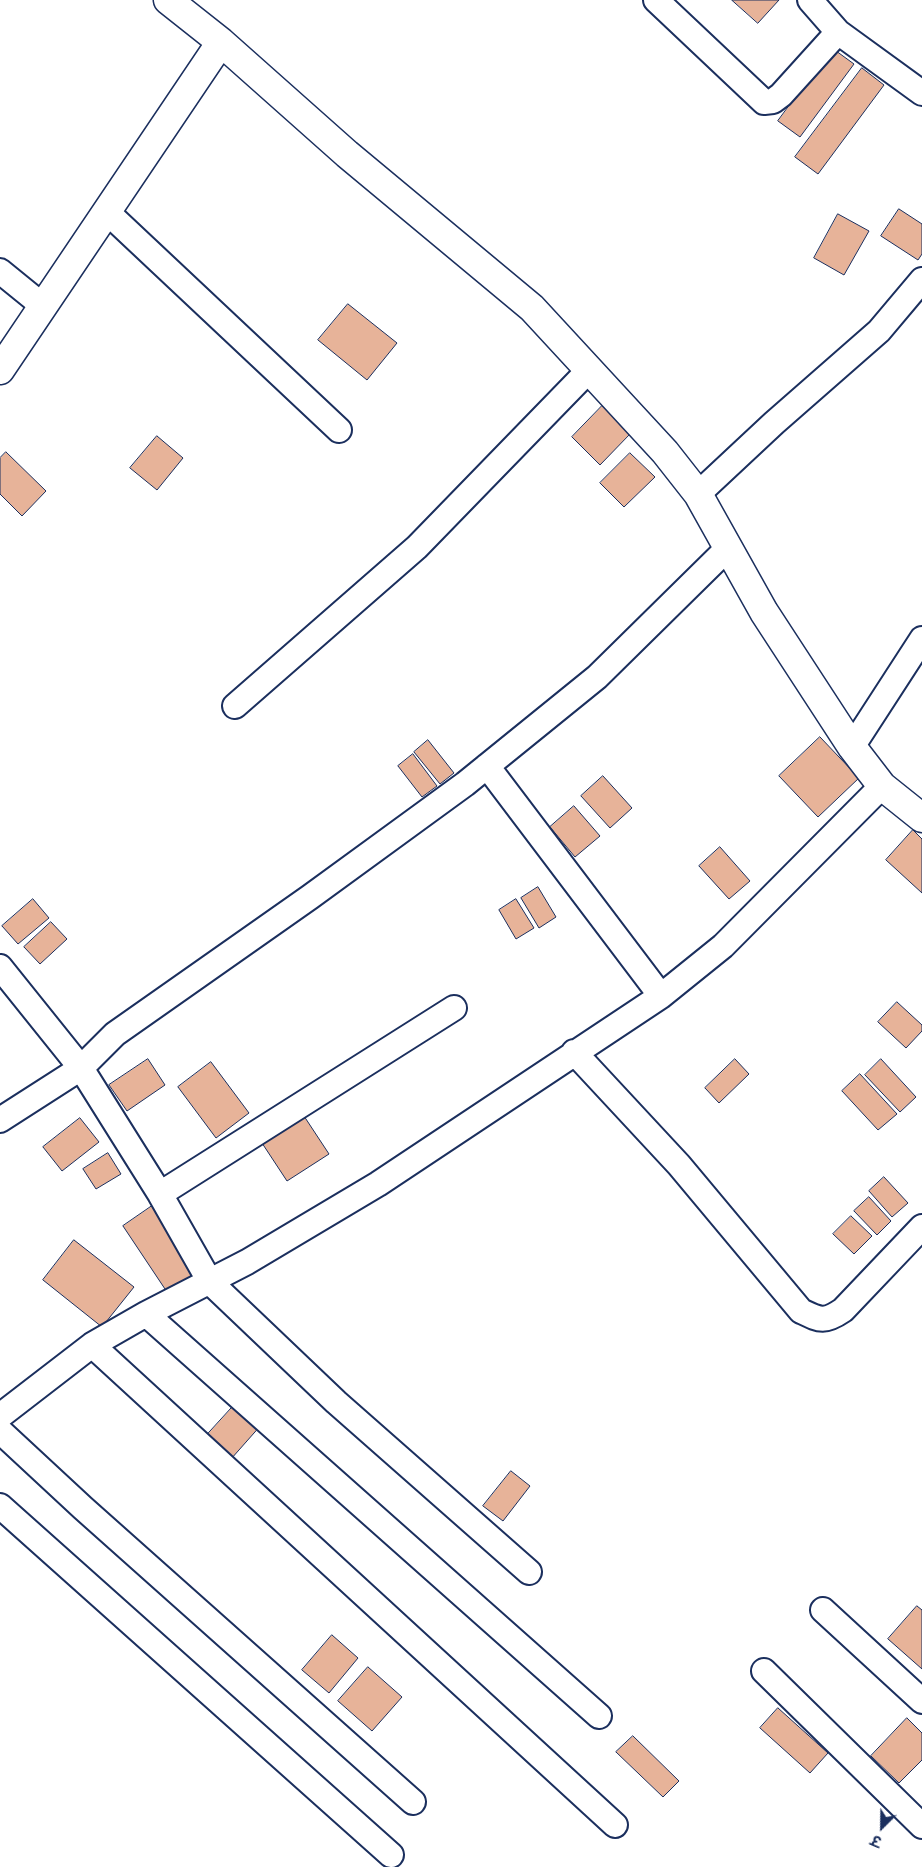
<!DOCTYPE html>
<meta charset="utf-8">
<style>
body{margin:0}
#map{position:relative;width:922px;height:1867px;overflow:hidden;background:#fff;font-family:"Playpen Sans","Playpen Sans Deva",sans-serif}
canvas{display:block}
.north{position:absolute;left:857px;top:1802px;width:50px;height:50px;-webkit-text-stroke:4px #fff;paint-order:stroke;rotate:203deg;font-size:14px;font-weight:700;line-height:20px;text-align:center;color:#1b2f5e}
.north::after{content:'';display:block;margin:auto;width:18px;height:22px;background:#1b2f5e;clip-path:polygon(50% 0,100% 100%,50% 72%,0 100%)}
</style>
<div id="map">
<canvas width="922" height="1867"></canvas>
<div class="north">उ</div>
</div>
<script>
const g = document.querySelector('canvas').getContext('2d');
g.lineJoin = 'round';
function fillPath(path, color) { g.fillStyle = color; g.fill(path, 'evenodd'); }
function strokePath(path, color, width, dash) { g.strokeStyle = color; g.lineWidth = width; g.lineCap = dash ? 'butt' : 'round'; g.setLineDash(dash || []); g.stroke(path); }
const building = new Path2D(`
 M732,0H779L758,23Z
 M832,48L854,64L800,137L778,121Z
 M862,68L884,85L818,174L795,157Z
 M899,209L922,224V254L918,260L881,236Z
 M838,214L869,231L844,275L814,258Z
 M348,304L397,343L367,380L318,340Z
 M602,406L630,434L600,465L572,437Z
 M157,436L183,458L157,490L130,468Z
 M6,452L46,491L22,516L0,494V458Z
 M630,453L655,477L624,507L600,483Z
 M820,737L859,778L818,817L779,776Z
 M428,740L454,773L440,784L414,752Z
 M413,754L437,786L422,797L398,766Z
 M603,776L632,808L610,828L581,796Z
 M574,806L600,836L575,857L550,827Z
 M913,830L922,839V893L886,860Z
 M720,847L750,881L729,899L699,866Z
 M538,887L556,917L539,928L521,898Z
 M33,899L49,918L18,944L2,926Z
 M516,899L534,928L516,939L499,910Z
 M51,922L67,939L40,964L24,947Z
 M897,1002L922,1025V1031L906,1048L878,1022Z
 M148,1059L165,1085L127,1111L109,1085Z
 M735,1059L749,1074L719,1103L705,1088Z
 M881,1059L916,1097L900,1112L865,1075Z
 M211,1062L249,1113L216,1138L178,1087Z
 M860,1074L897,1114L878,1130L842,1091Z
 M302,1113L329,1154L287,1181L260,1140Z
 M80,1118L99,1142L62,1171L43,1147Z
 M108,1153L121,1174L96,1189L83,1169Z
 M884,1177L908,1203L892,1217L869,1191Z
 M869,1197L891,1221L877,1235L854,1211Z
 M152,1206L198,1276L169,1295L123,1226Z
 M851,1216L872,1236L854,1254L833,1234Z
 M74,1240L134,1287L102,1327L43,1280Z
 M237,1402L262,1424L231,1459L206,1436Z
 M511,1471L530,1486L503,1521L483,1506Z
 M917,1606L922,1610V1669L888,1639Z
 M332,1635L358,1658L329,1693L302,1670Z
 M368,1667L402,1697L372,1731L338,1701Z
 M778,1708L828,1753L810,1773L760,1728Z
 M907,1718L922,1733V1760L899,1783L871,1756Z
 M633,1736L679,1781L663,1797L616,1752Z`);
fillPath(building, '#e7b399');
strokePath(building, '#1b2f5e', 1);
const street = new Path2D(`
 M656,0L764,102L773,101L781,95L838,32
 M810,0L838,32L922,93
 M106,211L339,430
 M0,271L43,306
 M698,494L774,423L879,331L922,280
 M235,706L417,547L589,370
 M852,747L922,639
 M487,766L661,996
 M0,967L81,1068L160,1194L210,1282L336,1402L529,1572
 M574,1052L679,1165L801,1311C820,1320 824,1323 843,1310L922,1227
 M0,1120L81,1068L115,1034L310,897L465,784L597,677L728,548
 M160,1194L454,1008
 M146,1314L599,1716
 M92,1345L615,1825
 M0,1416L92,1345L146,1314L247,1262L378,1184L661,996L723,946L882,786
 M0,1431L83,1508L413,1802
 M0,1506L391,1855
 M823,1610L922,1701
 M764,1671L922,1826`);
const secondary = new Path2D(`
 M168,0L221,42L347,154L532,308L665,452L698,494L764,612L852,747L882,786L922,818
 M0,370L221,42`);
strokePath(street, '#1b2f5e', 28);
strokePath(secondary, '#1b2f5e', 31);
strokePath(street, '#fff', 24);
strokePath(secondary, '#fff', 28);
</script>
